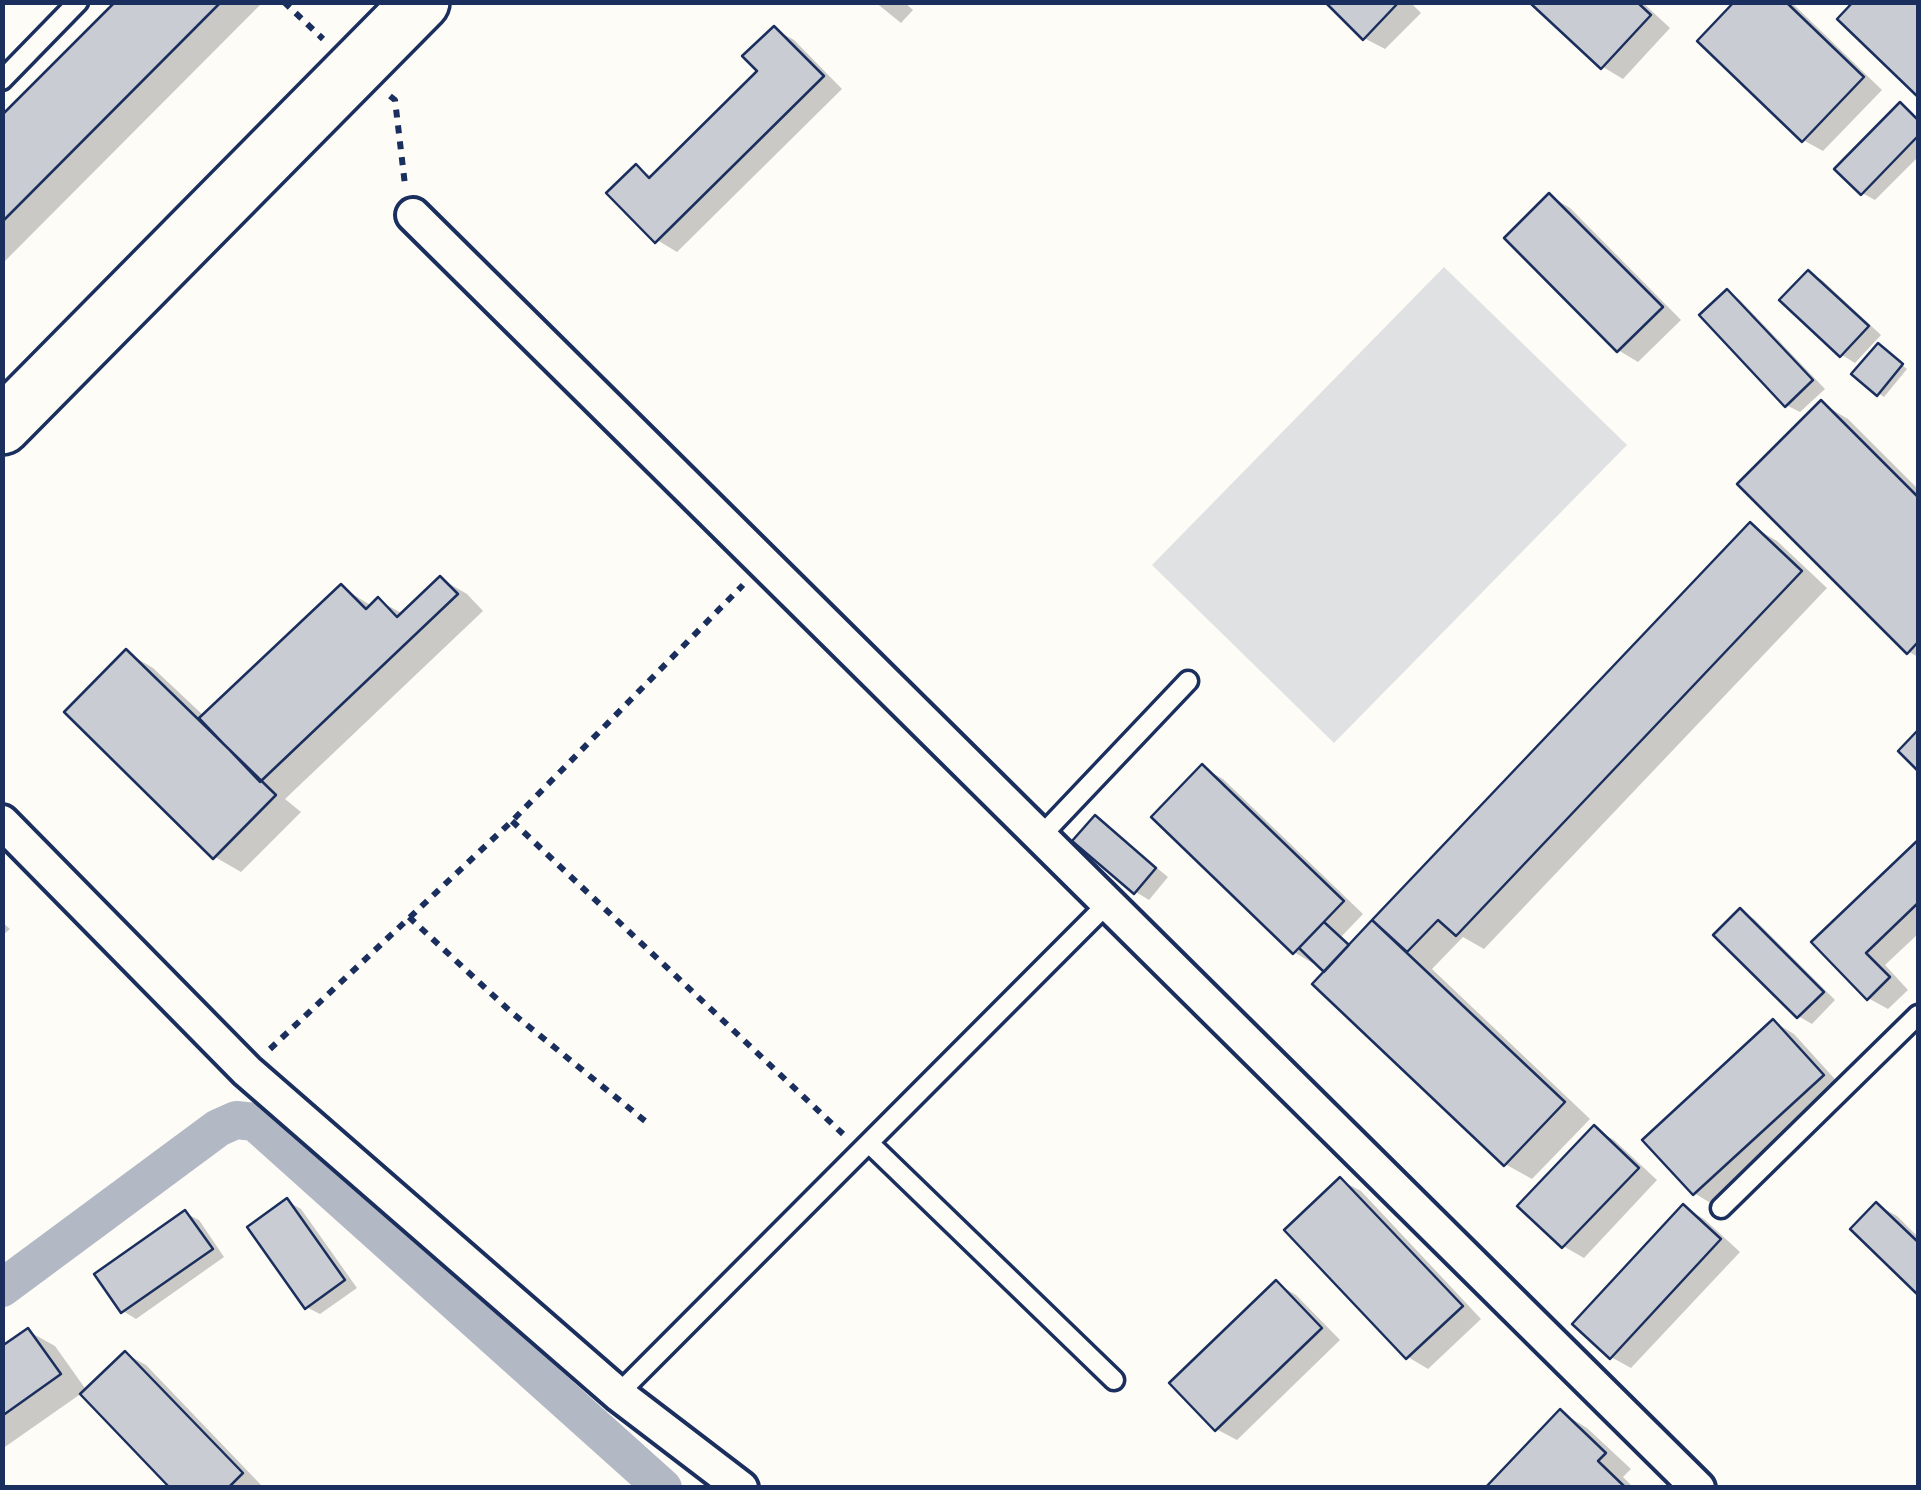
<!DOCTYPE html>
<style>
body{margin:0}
#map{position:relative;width:1921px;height:1490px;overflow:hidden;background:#fdfcf7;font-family:"Balsamiq Sans",sans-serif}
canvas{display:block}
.frame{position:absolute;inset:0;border:5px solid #1b2f5e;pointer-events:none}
</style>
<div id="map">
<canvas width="1921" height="1490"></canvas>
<div class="frame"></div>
</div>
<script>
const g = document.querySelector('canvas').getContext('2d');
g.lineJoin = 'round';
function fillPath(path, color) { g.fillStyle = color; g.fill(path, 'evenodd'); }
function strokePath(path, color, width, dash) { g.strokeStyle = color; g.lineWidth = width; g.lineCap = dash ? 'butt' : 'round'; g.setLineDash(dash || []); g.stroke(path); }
fillPath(new Path2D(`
 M1444,267L1627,445L1334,743L1152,565Z`), '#e0e1e3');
fillPath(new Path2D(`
 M118,2H263L2,264V119Z
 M875,2H904L913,10L901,23Z
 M1329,2H1410L1421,13L1385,49L1364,38Z
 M1533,2H1642L1670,28L1623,79L1603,67Z
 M1738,2H1791L1882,90L1823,151L1803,140Z
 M774,29L794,40L842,89L677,252L657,240L636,167L653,177L760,71Z
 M1900,105L1918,118V157L1875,200L1862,193Z
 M1550,196L1570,208L1681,320L1638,362L1618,350Z
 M1809,273L1822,280L1881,335L1855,363L1842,355Z
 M1727,292L1740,300L1825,389L1800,412L1786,405Z
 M1884,350L1907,369L1884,397L1878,393Z
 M1821,403L1848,419L1918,489V657L1909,652Z
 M1750,525L1777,541L1827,588L1484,949L1463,937L1432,969L1590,1119L1532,1179L1505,1164L1328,972L1317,961L1314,964L1294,952L1202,767L1223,779L1363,914L1340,938L1350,948Z
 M441,579L467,594L483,611L285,799L301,812L241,872L215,857L126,652L153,668L204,716L341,587L372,606L378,600L403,614Z
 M1096,818L1168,877L1149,900L1136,892Z
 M1918,844V934L1885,965L1908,990L1888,1009L1868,998L1815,942Z
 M1740,911L1754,919L1835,1000L1812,1024L1798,1016Z
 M2,922L10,929L2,936Z
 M1774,1022L1794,1034L1843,1088L1714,1205L1694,1193Z
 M1594,1128L1614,1140L1657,1180L1584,1258L1563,1246Z
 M1340,1180L1361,1191L1481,1319L1428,1369L1408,1357Z
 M287,1201L301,1209L357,1288L320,1314L306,1307Z
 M1877,1205L1897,1216L1918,1237V1291L1853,1229Z
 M1684,1207L1704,1219L1740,1252L1631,1368L1611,1357Z
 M185,1213L199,1220L224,1257L136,1319L123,1311Z
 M1276,1283L1296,1295L1340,1340L1237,1440L1216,1429Z
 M28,1331L55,1346L87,1391L126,1354L146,1365L262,1486L173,1488L82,1393L2,1449V1349Z
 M1561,1412L1587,1428L1631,1469L1623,1477L1634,1488H1488Z`), '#0003');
strokePath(new Path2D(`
 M2,1288L218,1128L236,1120L255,1122L663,1488`), '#b3b8c5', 38);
const building = new Path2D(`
 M115,2H221L2,222V115Z
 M1325,2H1399L1363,40Z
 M1529,2H1637L1651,15L1601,69Z
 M1734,2H1786L1864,77L1802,142L1697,41Z
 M1853,2H1918V97L1837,19Z
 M774,26L824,76L655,243L606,193L636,164L649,178L757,71L742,56Z
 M1900,102L1918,120V136L1861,195L1834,169Z
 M1549,193L1663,307L1617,352L1504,238Z
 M1808,270L1869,326L1840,357L1779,300Z
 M1727,289L1813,380L1785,407L1699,315Z
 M1878,343L1903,364L1877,396L1851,374Z
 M1821,400L1918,497V642L1907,654L1737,484Z
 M1750,522L1802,571L1456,936L1438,920L1407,952L1372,920Z
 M440,576L458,594L260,782L199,718L341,584L366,609L378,597L397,617Z
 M126,649L276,795L213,859L64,712Z
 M1918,730V771L1898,751Z
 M1202,764L1344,901L1293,954L1151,817Z
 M1095,815L1156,868L1134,894L1072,841Z
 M1918,840V903L1866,953L1890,977L1867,1000L1811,942Z
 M1740,908L1824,992L1797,1018L1713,935Z
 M1372,920L1565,1102L1504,1166L1312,984Z
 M1324,922L1349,945L1324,972L1299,948Z
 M1773,1019L1824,1075L1693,1195L1642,1140Z
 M1594,1125L1639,1168L1562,1248L1517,1206Z
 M1340,1177L1463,1306L1406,1359L1284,1230Z
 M287,1198L345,1280L305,1309L247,1227Z
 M1876,1202L1918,1242V1295L1850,1229Z
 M1683,1204L1721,1239L1610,1359L1572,1324Z
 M185,1210L213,1249L121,1313L94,1274Z
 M1276,1280L1322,1328L1215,1431L1169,1383Z
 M28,1328L61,1374L2,1416V1346Z
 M125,1351L243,1473L228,1488H170L80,1394Z
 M1560,1409L1606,1453L1598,1461L1626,1488H1485Z`);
fillPath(building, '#c9ccd3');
strokePath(building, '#1b2f5e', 2.5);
const lane = new Path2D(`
 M2,80L78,2
 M1040,837L1188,681
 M870,1144L1114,1380
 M1721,1208L1918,1015
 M618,1394L1107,904`);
const street = new Path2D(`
 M413,215L1698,1488
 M2,822L247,1071L618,1394L741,1488`);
const highway = new Path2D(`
 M2,426L421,2`);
strokePath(lane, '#1b2f5e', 25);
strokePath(street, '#1b2f5e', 40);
strokePath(highway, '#1b2f5e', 62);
strokePath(new Path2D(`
 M284,2L323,39
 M390,96L395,100L405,185
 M512,821L843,1134
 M409,917L511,1012L650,1125
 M270,1049L512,821L743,585`), '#1b2f5e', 6, [8, 8]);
strokePath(lane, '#fdfcf7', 18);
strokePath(street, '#fdfcf7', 32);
strokePath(highway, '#fdfcf7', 55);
</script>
